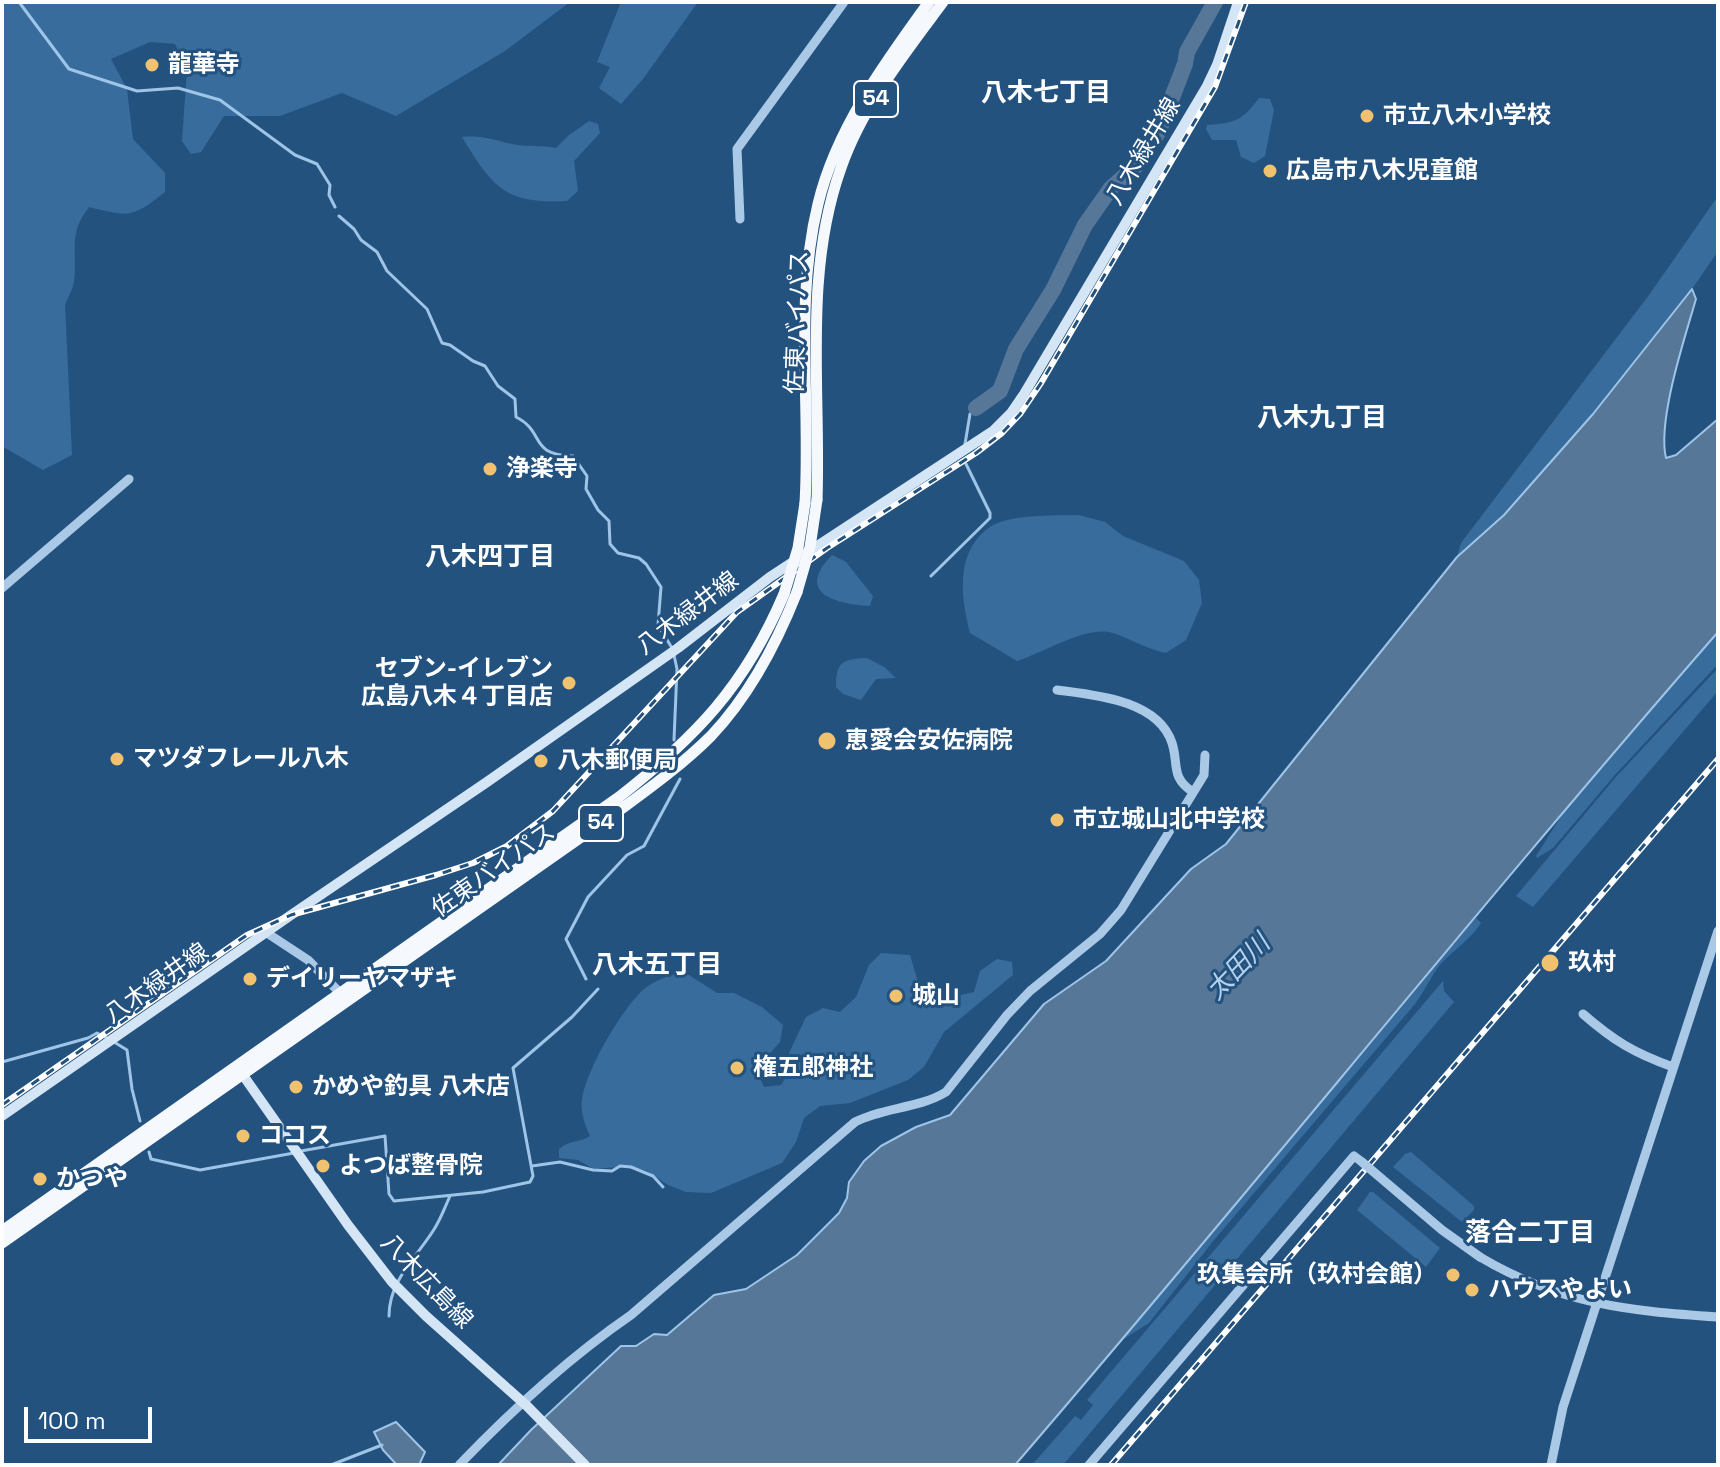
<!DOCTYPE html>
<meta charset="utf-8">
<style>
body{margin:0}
#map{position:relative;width:1720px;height:1467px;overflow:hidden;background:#24527f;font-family:"Space Grotesk",sans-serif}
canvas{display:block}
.frame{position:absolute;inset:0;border:4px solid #fff;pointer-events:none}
.scale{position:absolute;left:24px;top:1407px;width:128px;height:36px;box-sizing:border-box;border:4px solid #fff;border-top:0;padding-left:10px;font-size:24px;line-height:28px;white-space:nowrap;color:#fff;-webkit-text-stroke:6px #24527f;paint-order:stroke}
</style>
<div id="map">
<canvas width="1720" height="1467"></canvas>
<div class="frame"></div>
<div class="scale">100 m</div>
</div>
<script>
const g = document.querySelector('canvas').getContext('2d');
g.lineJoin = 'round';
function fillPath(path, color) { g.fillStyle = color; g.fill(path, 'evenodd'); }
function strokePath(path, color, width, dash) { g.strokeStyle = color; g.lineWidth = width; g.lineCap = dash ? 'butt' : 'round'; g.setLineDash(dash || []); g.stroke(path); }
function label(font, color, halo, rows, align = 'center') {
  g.font = font + ' "Space Grotesk","Noto Sans JP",sans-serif'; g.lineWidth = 6; g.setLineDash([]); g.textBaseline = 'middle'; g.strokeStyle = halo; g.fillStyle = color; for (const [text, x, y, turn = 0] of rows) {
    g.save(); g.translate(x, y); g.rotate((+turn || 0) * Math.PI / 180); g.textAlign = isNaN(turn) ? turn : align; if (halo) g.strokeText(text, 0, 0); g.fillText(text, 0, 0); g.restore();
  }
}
fillPath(new Path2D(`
 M2,2H570L505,51L396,116L342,93L280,116H224L201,152L191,154L182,141L187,70L175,44L150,42L111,59L127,89L133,139L165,173V192C132,218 130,217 89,207C67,236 78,249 74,281C73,289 68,297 65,305L72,455L43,470L2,446Z
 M621,2H698L643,79L621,104L599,88L610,67L597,62Z
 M1259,98L1270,99L1274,110L1265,156L1254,163L1241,157L1236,140H1212L1206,129L1207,125C1235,123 1242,121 1259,98Z
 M589,121L598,124L600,133L574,161L578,191L567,201C505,204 493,188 462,137C485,135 491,140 512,144C526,147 541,145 556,148L569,135Z
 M1718,196V251L1692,289L1593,414L1504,515L1457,557L1461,543L1649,295Z
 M1079,515L1105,522L1123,536L1184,561L1199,580L1202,603L1186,640L1166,653C1146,649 1131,639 1113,633C1086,625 1044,653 1017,661L970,633C961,598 955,554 987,529C1008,513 1054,516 1079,515Z
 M832,555L846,562L873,596L870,606C837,604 794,594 832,555Z
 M1718,632V664L1614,776L1553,848L1537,858L1536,856L1564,812Z
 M867,658L884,667L896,678L876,679L861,700L843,694L836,687C836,662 842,659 867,658Z
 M1718,668V691L1533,907L1516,896L1615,778Z
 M1476,918L1481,923C1468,943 1446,955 1436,970C1429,981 1423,993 1415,1004L1214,1240L1149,1323L1122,1340L1423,976Z
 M881,953L910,955L920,989L935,1001L974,992L980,971L997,959L1012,962L1013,975L944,1032L924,1067L908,1080L850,1103L820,1106L804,1118L796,1142L782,1163L711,1193L686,1192L668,1185L647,1171L630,1166L594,1169L578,1160L559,1158V1149C569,1140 579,1143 590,1136C585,1125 580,1112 582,1099C587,1069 618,1016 639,994C650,981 668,976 684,972L717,993H734L762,1007L783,1025L780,1042L756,1069L764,1087L781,1085L790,1071L789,1053L806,1017L823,1008L840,1012L856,997L869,965Z
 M1443,981L1444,991L1454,1002L1063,1465H1032L1075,1416L1081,1420L1093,1405L1087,1400Z
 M1411,1152L1474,1206V1210L1462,1222L1393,1167L1405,1154Z
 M1370,1192H1373L1440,1248L1426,1267L1357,1210Z`), '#386c9d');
const water = new Path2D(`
 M1692,289L1696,299C1685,337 1657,421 1666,458L1676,455L1718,419V632C1479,906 1252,1190 1015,1465H498L531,1430L621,1346H636L654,1334L667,1335L714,1295L746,1289L797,1255L839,1213L847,1198L849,1182L864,1161L881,1146L916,1127L950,1115L1044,1004L1106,961L1191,869L1226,844L1457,557L1504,515L1593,414Z
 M396,1422L425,1452L419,1465H397L383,1450L374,1432Z`);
fillPath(water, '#567798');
strokePath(water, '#9ec5e7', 2);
strokePath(new Path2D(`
 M19,2L69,69L137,91L178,88L220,100L295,155L317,164L330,185L329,195L335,207
 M339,216L354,229L361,240L377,252L387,271L427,309L442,343L450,345L473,361L485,366L498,386L515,399L516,417C546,432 528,455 573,456L587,476L586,489L598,510L609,521L610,544L618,553L639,558L646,564L661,587L658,625L672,648
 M965,444L970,414
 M931,576L990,518V513L966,464
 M674,655L677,669L674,740
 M586,979L566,939L588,897L627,855L644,846L680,779
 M114,1042L127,1050L132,1089L140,1121
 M2,1062L88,1038L97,1033L107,1038
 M301,1151L385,1136L389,1194L394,1201L483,1192L530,1182L533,1176L513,1068L572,1017L598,989
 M149,1152L151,1159L200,1170L294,1153
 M532,1166L560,1162L593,1170L612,1171L620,1166L631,1167L653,1176L663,1187
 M389,1316C389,1281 415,1259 433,1231C440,1221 445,1207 450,1196
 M331,1465L382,1445`), '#9ec5e7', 3);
strokePath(new Path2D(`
 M976,408L1000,391L1016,349L1053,290L1085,225L1111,188L1135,167L1159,131L1185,64L1187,52L1215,2`), '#567798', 16);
strokePath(new Path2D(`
 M740,219L737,149L844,2
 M2,588L129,479
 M1057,690C1095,695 1158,700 1172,743C1179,764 1170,777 1193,792
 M267,933L308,960L343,996
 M1583,1014C1614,1041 1634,1053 1673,1067
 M1480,1257C1559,1304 1629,1311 1718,1317
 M459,1465C512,1410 567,1359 631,1315L855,1122C884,1107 918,1109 946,1092L1007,1015L1030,991L1100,934L1121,910L1204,775L1205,755
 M1089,1465L1354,1156L1362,1162
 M1551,1465L1563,1407L1718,931`), '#aac9e6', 9);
strokePath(new Path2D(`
 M238,1068L348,1225L392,1282L426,1316L527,1406L585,1465
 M2,1116L291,915L487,782L678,648L770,577L993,431L1011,413L1024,394L1207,86L1217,65L1238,2`), '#d4e5f5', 10);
strokePath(new Path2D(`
 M817,500C821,390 803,274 841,168C862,107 905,53 943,2
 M805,503C811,404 794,302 818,204C836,129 884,64 929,2
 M2,1231L619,797C696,737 745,686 784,594
 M2,1243L624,807C654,785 685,762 711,736C750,695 776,645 797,592`), '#f5f9fe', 11);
const rail = new Path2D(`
 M2,1105L247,935L291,915L436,875L473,863L507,846L553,811L737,612L827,548L976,453L1002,433L1020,414L1041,383L1215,87L1246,2
 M1111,1465L1718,759`);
strokePath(rail, '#fff', 6);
strokePath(rail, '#24527f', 3, [9]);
strokePath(new Path2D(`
 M1362,1162L1442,1230L1480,1257`), '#aac9e6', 9);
strokePath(new Path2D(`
 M797,592L810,547L817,500
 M784,594L798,548L805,503`), '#f5f9fe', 11);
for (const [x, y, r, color] of [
 [152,65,8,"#f0c16e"],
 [1367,116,8,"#f0c16e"],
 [1270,171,8,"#f0c16e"],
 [490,469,8,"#f0c16e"],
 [569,683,8,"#f0c16e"],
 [827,741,10,"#f0c16e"],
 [117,759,8,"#f0c16e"],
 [541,761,8,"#f0c16e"],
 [1057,820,8,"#f0c16e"],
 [1550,963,10,"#f0c16e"],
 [250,979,8,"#f0c16e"],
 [896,996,8,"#f0c16e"],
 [737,1068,8,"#f0c16e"],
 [296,1087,8,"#f0c16e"],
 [243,1136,8,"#f0c16e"],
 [323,1166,8,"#f0c16e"],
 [40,1179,8,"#f0c16e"],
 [1453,1275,8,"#f0c16e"],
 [1472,1290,8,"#f0c16e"]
]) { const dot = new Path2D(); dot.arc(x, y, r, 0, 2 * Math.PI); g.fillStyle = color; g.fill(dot); strokePath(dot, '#24527f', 3); }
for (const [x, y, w] of [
 [876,99,44],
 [601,823,44]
]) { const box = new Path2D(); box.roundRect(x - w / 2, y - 18, w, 36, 6); g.fillStyle = '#24527f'; g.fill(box); strokePath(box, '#fff', 2); }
label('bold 22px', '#fff', null, [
 ["54",876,99],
 ["54",601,823]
]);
label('bold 24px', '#fff', '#24527f', [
 ["龍華寺",168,65],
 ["市立八木小学校",1383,116],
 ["広島市八木児童館",1286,171],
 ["浄楽寺",506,469],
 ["セブン‐イレブン",553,669,"right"],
 ["広島八木４丁目店",553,697,"right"],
 ["恵愛会安佐病院",845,741],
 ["マツダフレール八木",133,759],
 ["八木郵便局",557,761],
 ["市立城山北中学校",1073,820],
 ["玖村",1568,963],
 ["デイリーヤマザキ",266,979],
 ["城山",912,996],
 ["権五郎神社",753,1068],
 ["かめや釣具 八木店",312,1087],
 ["ココス",259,1136],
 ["よつば整骨院",339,1166],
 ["かつや",56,1179],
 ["玖集会所（玖村会館）",1437,1275,"right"],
 ["ハウスやよい",1488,1290]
], 'left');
label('24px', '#fff', '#24527f', [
 ["八木緑井線",1144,152,-59],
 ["佐東バイパス",798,322,-88],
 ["八木緑井線",688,614,-37],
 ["佐東バイパス",494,871,-35],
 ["八木緑井線",157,984,-35],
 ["八木広島線",426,1282,46]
]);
label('bold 26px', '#fff', '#24527f', [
 ["八木七丁目",1046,94],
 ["八木九丁目",1322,419],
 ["八木四丁目",490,558],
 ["八木五丁目",657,966],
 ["落合二丁目",1530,1234]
]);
label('italic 26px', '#b5d3ee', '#24527f', [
 ["太田川",1239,968,-46]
]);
</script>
